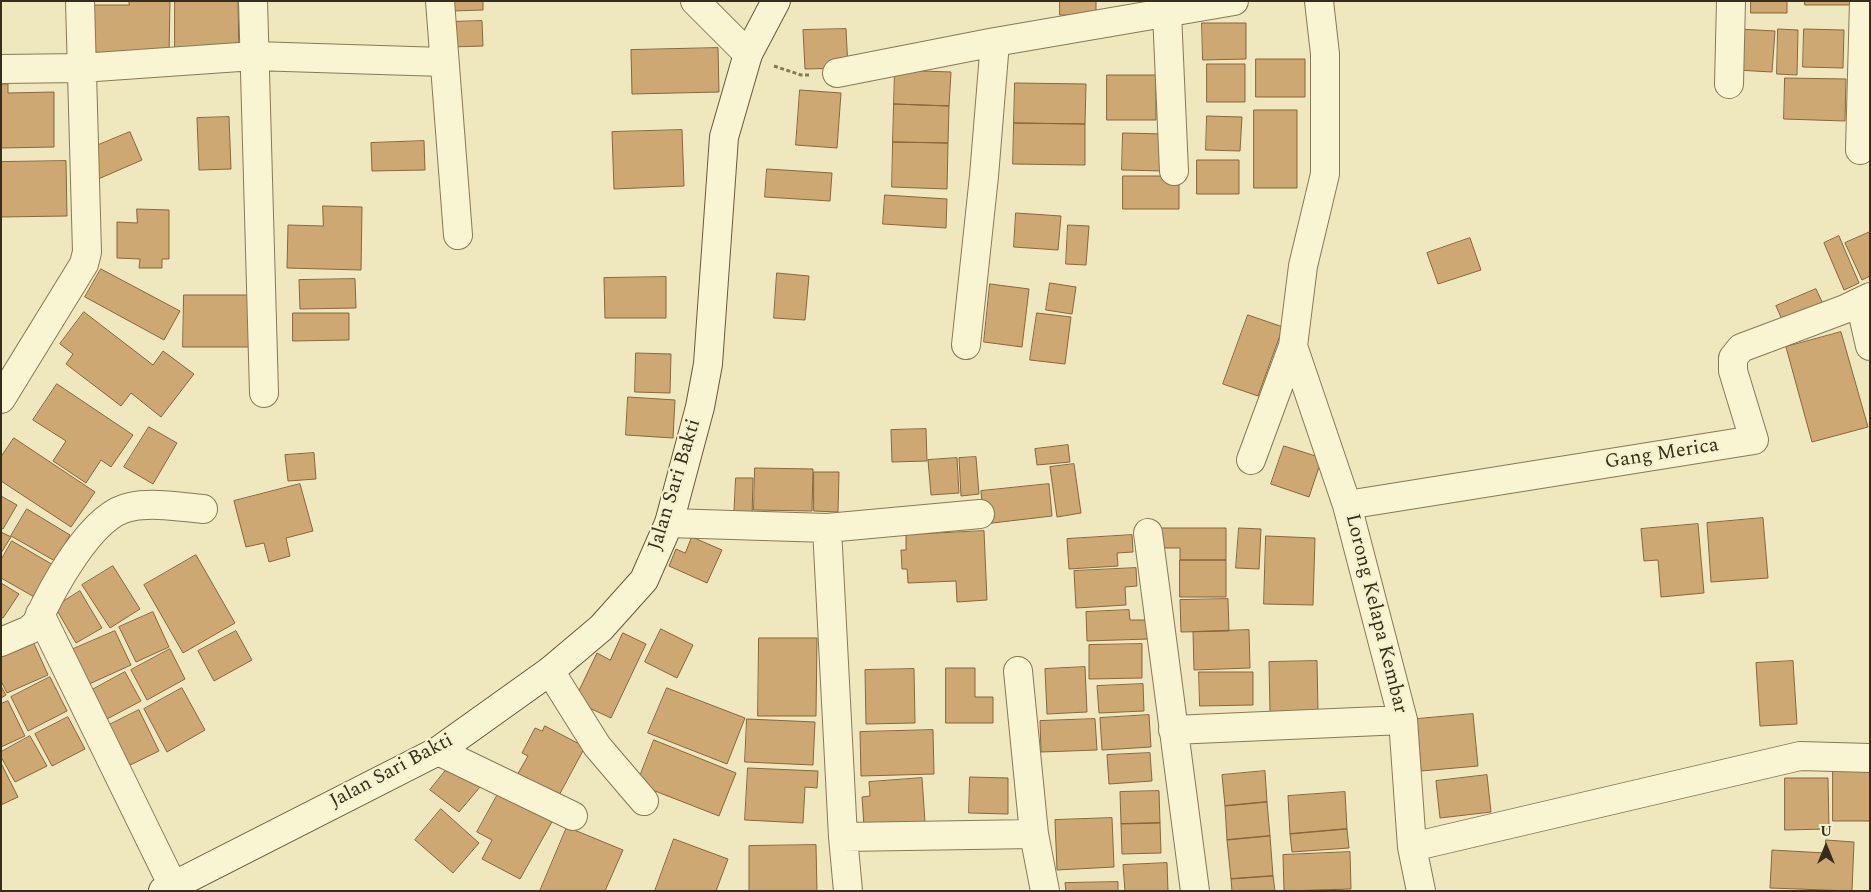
<!DOCTYPE html>
<style>
body{margin:0}
#map{position:relative;width:1871px;height:892px;overflow:hidden;background:#efe8be;font-family:Spectral,serif}
canvas{display:block}
.frame{position:absolute;inset:0;border:2px solid #362d1b;pointer-events:none}
.north{position:absolute;left:1801px;top:822px;width:50px;height:50px;-webkit-text-stroke:4px #f6f1cd;paint-order:stroke;rotate:0deg;font-size:14px;font-weight:700;line-height:20px;text-align:center;color:#362d1b}
.north::after{content:'';display:block;margin:auto;width:18px;height:22px;background:#362d1b;clip-path:polygon(50% 0,100% 100%,50% 72%,0 100%)}
</style>
<div id="map">
<canvas width="1871" height="892"></canvas>
<div class="frame"></div>
<div class="north">U</div>
</div>
<script>
const g = document.querySelector('canvas').getContext('2d');
g.lineJoin = 'round';
function fillPath(path, color) { g.fillStyle = color; g.fill(path, 'evenodd'); }
function strokePath(path, color, width, dash) { g.strokeStyle = color; g.lineWidth = width; g.lineCap = dash ? 'butt' : 'round'; g.setLineDash(dash || []); g.stroke(path); }
function label(font, color, halo, rows, align = 'center') {
  g.font = font + ' Spectral,serif'; g.lineWidth = 4.5; g.setLineDash([]); g.textBaseline = 'middle'; g.strokeStyle = halo; g.fillStyle = color; for (const [text, x, y, turn = 0] of rows) {
    g.save(); g.translate(x, y); g.rotate((+turn || 0) * Math.PI / 180); g.textAlign = isNaN(turn) ? turn : align; if (halo) g.strokeText(text, 0, 0); g.fillText(text, 0, 0); g.restore();
  }
}
const building = new Path2D(`
 M129,1H170L169,55L87,54V5H129Z
 M175,1H238L239,55L175,56Z
 M452,1H483V10L452,11Z
 M1060,1H1096V15H1060Z
 M1751,1H1787V13H1751Z
 M1805,1H1853V5H1805Z
 M482,21L483,46L451,47L450,22Z
 M1202,23H1246V59L1203,60Z
 M846,29L848,68L805,69L803,30Z
 M1738,29L1775,31L1772,72L1736,70Z
 M1778,29L1798,30L1797,75L1777,74Z
 M1804,29L1844,30L1843,68L1803,67Z
 M718,48L719,92L632,94L631,50Z
 M1256,59H1305V97H1256Z
 M1207,64H1245V102H1207Z
 M895,70L951,72L949,106L894,104Z
 M1107,75H1156V120H1107Z
 M1785,78L1846,79L1845,121L1784,119Z
 M1015,83L1086,84L1085,124L1014,123Z
 M1,84H8V93L54,92V147L1,148Z
 M800,90L841,93L837,148L796,145Z
 M894,104L949,106L948,143L893,142Z
 M1254,110H1297V188H1254Z
 M1207,116L1242,117L1240,151L1206,150Z
 M229,117L231,169L199,170L197,118Z
 M1014,123L1085,124V165L1013,164Z
 M682,130L684,186L614,189L612,132Z
 M130,132L142,160L96,180L84,151Z
 M1123,133L1165,134L1164,171L1122,170Z
 M424,141L425,170L372,171L371,143Z
 M893,142L948,143L947,189L892,187Z
 M1197,160H1239V194H1197Z
 M66,161L67,216L1,217V162Z
 M767,169L832,173L830,201L765,197Z
 M1123,176H1179V209H1123Z
 M885,195L947,199L946,228L883,224Z
 M323,206L362,207L361,270L287,268L288,225L323,226Z
 M137,209L169,210V259H162V268H139L140,259L117,258V222L137,223Z
 M1016,213L1061,216L1058,250L1014,247Z
 M1068,225L1089,226L1086,265L1066,264Z
 M1870,232V276L1862,280L1845,243Z
 M1839,236L1859,283L1844,290L1824,243Z
 M1470,238L1481,270L1438,284L1427,253Z
 M101,269L180,311L164,340L85,297Z
 M777,273L809,276L805,320L774,318Z
 M666,277V318H605L604,278Z
 M355,279L356,308L300,309L299,280Z
 M1050,283L1076,287L1072,314L1046,310Z
 M990,284L1029,289L1022,347L984,342Z
 M1816,289L1824,306L1784,324L1776,306Z
 M184,295H254V347H183Z
 M84,312L153,365L163,351L194,374L161,417L131,393L121,406L66,364L73,354L60,344Z
 M293,313H349V340L293,341Z
 M1037,313L1071,317L1065,364L1030,360Z
 M1248,315L1283,327L1258,396L1223,384Z
 M1841,332L1868,427L1812,442L1786,347Z
 M636,353L671,354L670,393L635,392Z
 M57,384L133,435L111,467L101,460L86,483L53,461L66,441L33,420Z
 M628,397L675,400L673,438L626,435Z
 M149,427L177,443L153,484L124,467Z
 M926,429L927,461L892,462L891,430Z
 M14,438L95,492L71,527L1,481V457Z
 M1068,445L1070,462L1037,465L1035,449Z
 M1284,446L1322,458L1309,497L1271,484Z
 M314,453L316,479L288,481L285,455Z
 M976,457L979,494L961,496L959,458Z
 M957,458L959,493L931,495L928,460Z
 M1074,464L1081,513L1057,517L1050,467Z
 M755,468L813,469L812,511L754,510Z
 M814,472H839L838,512L814,511Z
 M736,478H753L752,520L734,519Z
 M300,484L313,531L286,538L290,556L269,562L264,543L246,547L234,501Z
 M1049,484L1052,516L984,524L981,491Z
 M1,496L17,505L3,529L1,528Z
 M27,509L70,535L55,561L11,536Z
 M1763,518L1768,578L1711,582L1707,523Z
 M1698,524L1704,593L1661,597L1658,560L1644,561L1641,529Z
 M1158,528H1226V560H1180V548H1158Z
 M1239,528L1261,529L1259,569L1236,568Z
 M984,531L987,600L957,602L956,581L908,583L907,569H902L901,550H906V535Z
 M1,532L11,537L1,553Z
 M1132,535L1133,552L1117,553L1118,566L1069,569L1067,539Z
 M1266,536L1315,538L1313,605L1264,604Z
 M692,537L722,550L707,583L669,566L676,549L685,553Z
 M12,541L55,566L36,598L1,578V560Z
 M196,555L235,623L183,653L144,585Z
 M1180,560H1226V597H1180Z
 M113,566L140,609L110,628L82,585Z
 M1136,568L1137,586L1125,587L1126,605L1076,608L1074,571Z
 M1,583L19,594L3,618L1,617Z
 M80,591L102,628L76,643L55,607Z
 M1228,599L1229,631L1181,632L1180,600Z
 M1129,610L1130,620H1147L1148,639L1087,641L1086,612Z
 M153,612L169,647L136,662L119,627Z
 M661,629L693,645L677,678L645,662Z
 M1249,630L1250,668L1194,670L1193,632Z
 M115,631L131,665L87,685L71,650Z
 M236,631L252,660L214,681L198,651Z
 M623,633L646,644L611,718L574,701L597,653L610,660Z
 M31,637L48,675L7,693L1,681V650Z
 M759,638H817L816,716H758Z
 M1142,644V678L1089,679V645Z
 M170,649L185,679L147,700L131,670Z
 M1317,661L1318,711L1270,712L1269,662Z
 M1793,661L1797,724L1760,726L1756,663Z
 M1085,667L1087,712L1047,714L1045,669Z
 M946,668H975V697H993V723H946Z
 M914,669L915,723L866,724L865,670Z
 M125,672L141,701L107,719L92,690Z
 M1199,672H1253V705L1200,706Z
 M50,677L67,711L28,731L11,697Z
 M1143,684L1144,711L1099,713L1097,686Z
 M1,686L6,695L1,698Z
 M182,688L205,730L167,752L144,709Z
 M667,688L745,718L727,764L648,733Z
 M8,701L25,736L1,747V704Z
 M139,710L159,751L124,768L103,728Z
 M1473,714L1478,766L1421,771L1417,719Z
 M1149,715L1151,747L1102,750L1100,718Z
 M68,717L85,749L52,766L35,734Z
 M747,719L815,722L813,765L745,762Z
 M1095,719L1097,750L1041,752L1040,721Z
 M545,726L585,747L557,799L516,777L528,756L522,753L535,728L542,731Z
 M933,730L934,774L861,776L860,732Z
 M30,736L47,766L15,782L1,757V752Z
 M654,740L736,773L719,816L637,784Z
 M1150,753L1152,781L1109,784L1107,755Z
 M1,763L18,797L1,805Z
 M451,764L480,787L459,812L430,790Z
 M748,768L818,771L817,788L805,787L803,823L745,820Z
 M1833,769L1870,770V821H1833Z
 M1265,771L1267,802L1225,806L1222,775Z
 M1487,775L1491,812L1440,818L1436,781Z
 M970,777L1008,778V814L969,813Z
 M922,778L925,822L864,826L862,797L870,796L869,782Z
 M1785,778H1828L1829,829L1785,830Z
 M1159,791L1160,823L1121,824L1120,792Z
 M1345,792L1347,829L1290,834L1288,796Z
 M498,794L553,820L520,879L482,859L492,840L477,832Z
 M1267,802L1270,836L1227,840L1225,806Z
 M441,809L479,843L453,873L415,840Z
 M1112,818L1114,867L1057,870L1055,820Z
 M1160,823L1161,853L1122,854L1121,824Z
 M567,827L623,850L605,891H540Z
 M1347,829L1349,848L1292,852L1290,834Z
 M1270,836L1273,876L1231,879L1227,840Z
 M674,839L728,859L716,891H655Z
 M1826,840L1854,842L1852,891L1770,888L1772,850L1825,853Z
 M816,845L817,891H749V846Z
 M1350,852L1351,889L1284,891L1283,855Z
 M1167,863L1168,891H1125L1123,865Z
 M1273,876L1275,891H1232L1231,879Z
 M1118,882V891H1066L1065,883Z`);
fillPath(building, '#cea872');
strokePath(building, '#87663c', 1);
const minor = new Path2D(`
 M253,1L264,393
 M440,1L458,235
 M695,1L748,54
 M1167,13L1174,171
 M1,69L81,68L254,56L443,62
 M837,73L995,42L1234,1
 M1729,84L1731,1
 M1860,150L1864,1
 M1860,302L1870,346
 M966,345L984,176L995,42
 M1293,346L1347,505L1403,720L1412,847L1421,891
 M1,399L84,264L87,252L80,1
 M1251,460L1293,346L1303,266L1325,174V54L1319,1
 M1347,505L1754,440L1733,371V358L1741,348L1845,309L1870,297
 M669,523L827,528L980,514
 M827,528L843,837L848,891
 M1148,533L1195,891
 M40,614L173,886
 M1,642L29,630L36,624C51,591 91,514 130,507C153,502 180,507 203,509
 M550,671L597,746L644,801
 M1018,671L1034,834
 M1173,730L1403,720
 M438,751L573,816
 M843,837L1034,834L1045,891
 M1412,847L1800,756L1870,758`);
const secondary = new Path2D(`
 M163,891L438,751L550,671L601,628L644,580L669,523L700,407L708,364L724,137L748,54L776,1`);
strokePath(minor, '#877956', 30);
strokePath(secondary, '#68593a', 30);
strokePath(new Path2D(`
 M774,66L801,75H809`), '#877956', 3, [4, 2.5]);
strokePath(minor, '#f9f4d1', 28);
strokePath(secondary, '#f9f4d1', 28);
label('20px', '#362d1b', '#f6f1cd', [
 ["Gang Merica",1662,455,-9],
 ["Jalan Sari Bakti",676,485,-73],
 ["Lorong Kelapa Kembar",1375,614,76],
 ["Jalan Sari Bakti",392,772,-28]
]);
</script>
